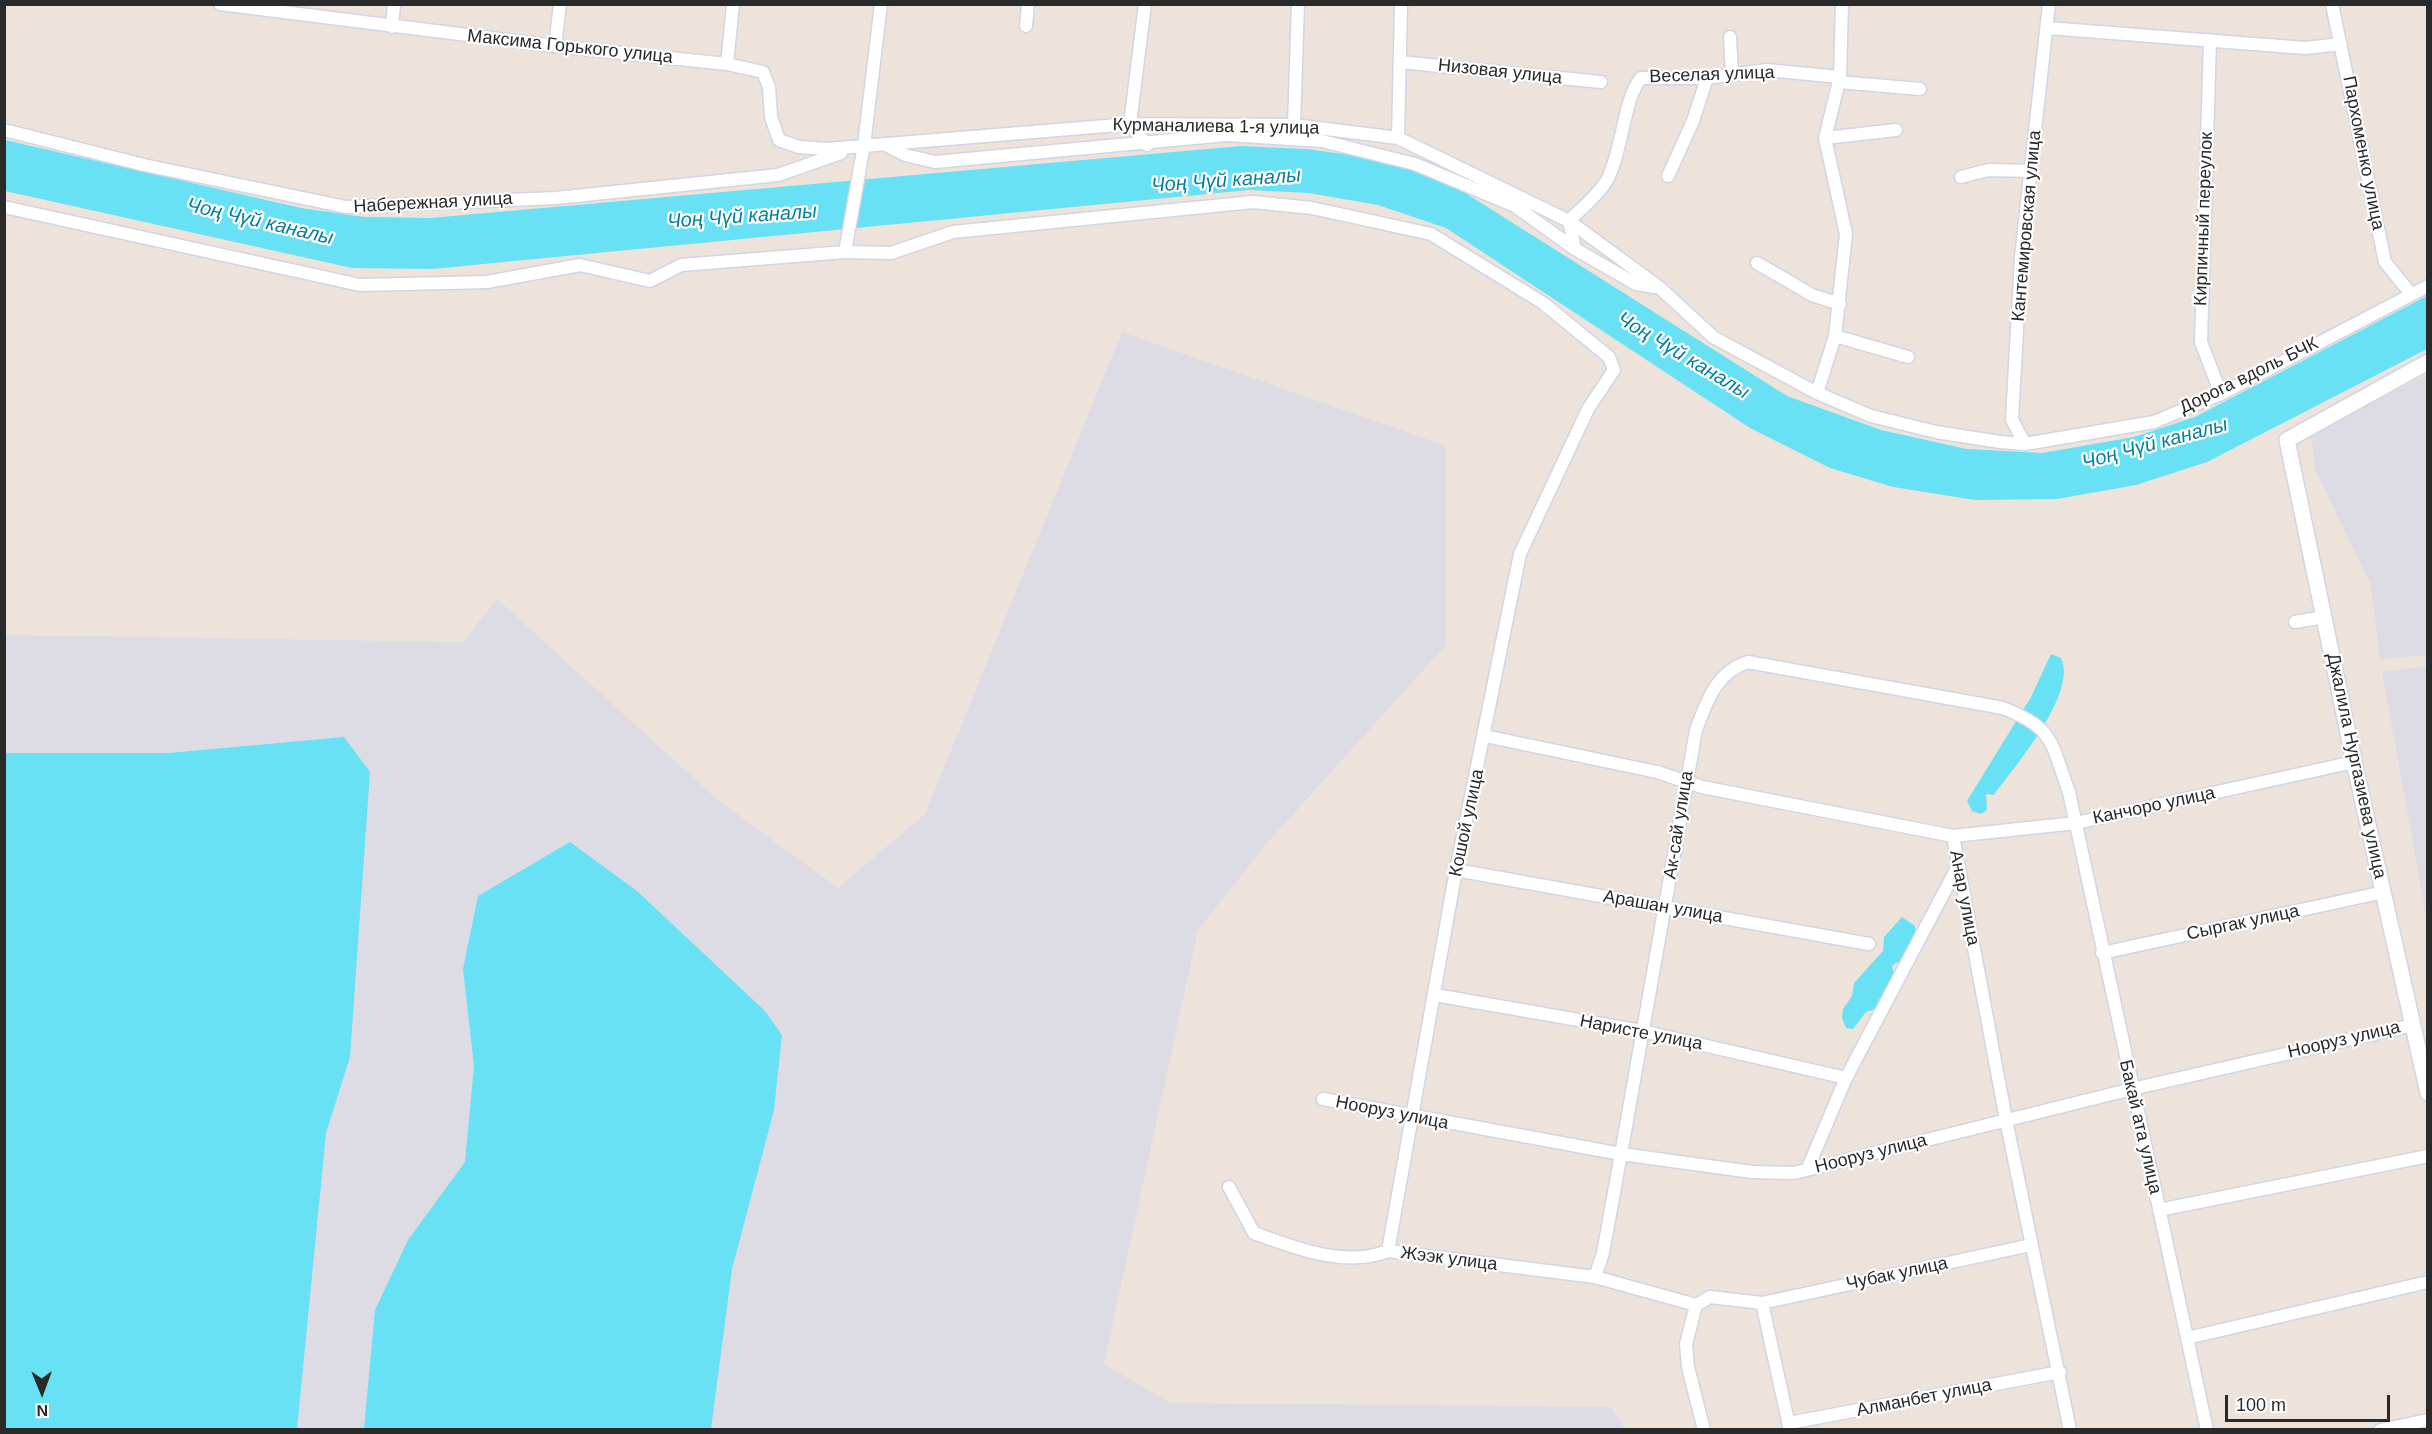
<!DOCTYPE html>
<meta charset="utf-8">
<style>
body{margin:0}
#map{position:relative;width:2432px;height:1434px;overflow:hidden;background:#ede3db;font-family:Helvetica,sans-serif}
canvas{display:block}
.frame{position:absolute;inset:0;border:6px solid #2a2a2a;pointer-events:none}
.north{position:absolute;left:12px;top:1362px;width:60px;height:60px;-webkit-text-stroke:4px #fff;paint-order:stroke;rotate:179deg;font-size:16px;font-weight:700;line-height:24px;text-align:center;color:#2a2a2a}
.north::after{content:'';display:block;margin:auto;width:21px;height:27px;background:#2a2a2a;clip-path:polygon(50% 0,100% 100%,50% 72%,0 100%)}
.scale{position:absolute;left:2225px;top:1395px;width:165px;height:27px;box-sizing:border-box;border:3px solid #2a2a2a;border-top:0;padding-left:8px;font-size:18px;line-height:21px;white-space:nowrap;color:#2a2a2a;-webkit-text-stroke:4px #fff;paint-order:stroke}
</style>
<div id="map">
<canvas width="2432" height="1434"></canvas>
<div class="frame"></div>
<div class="north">N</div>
<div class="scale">100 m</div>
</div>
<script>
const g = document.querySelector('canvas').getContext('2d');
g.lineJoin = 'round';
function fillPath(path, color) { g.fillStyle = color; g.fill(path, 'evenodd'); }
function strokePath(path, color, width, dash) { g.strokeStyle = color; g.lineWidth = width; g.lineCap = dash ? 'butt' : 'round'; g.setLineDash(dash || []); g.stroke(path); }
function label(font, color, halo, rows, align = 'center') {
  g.font = font + ' Helvetica,sans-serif'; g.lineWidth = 4.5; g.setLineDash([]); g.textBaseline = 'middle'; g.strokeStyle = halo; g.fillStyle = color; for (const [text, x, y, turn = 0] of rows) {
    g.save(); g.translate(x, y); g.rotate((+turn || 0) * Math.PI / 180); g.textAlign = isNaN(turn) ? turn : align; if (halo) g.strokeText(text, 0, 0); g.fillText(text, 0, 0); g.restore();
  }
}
fillPath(new Path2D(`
 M1122,332L1446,446V645L1268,842L1198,930L1104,1364L1170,1403L1611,1407L1625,1429L5,1430V635L463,642L497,599L718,800L838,888L925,814Z
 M2427,375V655L2380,659L2371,585L2315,470L2311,436L2376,400Z
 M2427,666H2428L2427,921L2382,672Z`), '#dddce5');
fillPath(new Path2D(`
 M5,140L301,208L364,217L430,218L1241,146L1306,149L1381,159L1459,189L1787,396L1881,430L1967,449L2042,453L2134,437L2195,417L2427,296V349L2207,462L2136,485L2057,499L1975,500L1893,487L1830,468L1750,428L1446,228L1378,205L1309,193L1249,190L432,269L352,268L5,191Z
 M2051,654L2061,658C2078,693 2015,766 1994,795L1986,794L1987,810L1981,814L1972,811L1967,801L2031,697Z
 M344,737L370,772L350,1057L326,1133L297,1429H5V753H169Z
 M570,842L637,891L765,1011L782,1035L774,1110L732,1269L711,1429H364L375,1310L408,1240L465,1162L474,1066L463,969L478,896Z
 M1902,917L1915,926L1916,940L1902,966L1897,962L1892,966L1895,977L1878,1008L1866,1012L1853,1029L1846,1028L1842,1018L1843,1009L1852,996L1854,983L1883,951L1884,937Z`), '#68e1f4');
const minor = new Path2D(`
 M220,4L555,46L727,64L763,72L769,87L771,117L779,140L799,147L827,149L1130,124L1294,125L1398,138L1569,221L1659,287L1713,337L1817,393L1871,416L1936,432L2000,442L2025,444L2154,422L2221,394L2428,286
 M1145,4L1130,124L1147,145
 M2332,4L2385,262L2411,294
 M1026,26L1028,4
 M392,27L394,4
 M2048,28L2305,48L2341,44
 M1730,37L1732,75
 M2210,40L2201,342L2221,394
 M555,46L560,4
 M1400,62L1601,82
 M727,64L733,4
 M1839,82L1920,89
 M1294,125L1298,4
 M4,130L144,165L346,207L556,198L778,175L841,153
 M1398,138L1401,4
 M1825,138L1896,130
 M884,144L905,155L935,162L1227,135L1322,141L1415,164L1515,206L1575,249L1636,284L1655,287
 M1668,176L1693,121L1707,78
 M1961,177L1988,170L2031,171
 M4,207L360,285L487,282L580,265L650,281L681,265L845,252L891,253L953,232L1253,202L1312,208L1431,234L1543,303L1609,357L1614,370L1588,409L1520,554L1456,870L1388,1251
 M1575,249L1569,221C1581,208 1599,195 1607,180C1622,153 1624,97 1641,78H1707L1767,70L1840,77
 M845,252L864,145L881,4
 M1757,263L1812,295L1840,304
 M1835,336L1908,357
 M1817,393L1835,336L1846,234L1825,138L1840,77L1842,4
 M2025,444L2012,420L2021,257L2049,4
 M2295,622L2324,617
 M1485,736L1657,772L1702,787L1953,836L2076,823L2354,762
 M1953,836L2006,1120L2070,1430
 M1456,870L1869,944
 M2102,953L2384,892
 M1435,995L1642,1031L1846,1078
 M1323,1099L1621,1154L1752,1172L1794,1173L2132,1089L2413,1025
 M1807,1170L1846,1078L1958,866
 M1229,1187L1254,1233C1295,1248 1345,1268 1388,1251L1595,1277L1696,1305L1710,1297L1762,1303L2031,1245
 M2159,1210L2428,1156
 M1595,1277L1603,1253L1621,1154L1696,730C1707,701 1716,672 1748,662L2003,708C2056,729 2050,742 2069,792L2207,1430
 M1762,1303L1790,1430
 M1696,1305L1686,1344L1688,1367L1704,1430
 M2187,1338L2428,1282
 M1789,1423L2060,1372
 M2380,1430L2428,1420`);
const tertiary = new Path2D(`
 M2428,362L2287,440L2354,762L2428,1093`);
strokePath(minor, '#d0d6e3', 15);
strokePath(tertiary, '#d0d6e3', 18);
strokePath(minor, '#fff', 12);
strokePath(tertiary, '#fff', 15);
label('18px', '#2a2a2a', '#fff', [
 ["Максима Горького улица",570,47,6],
 ["Низовая улица",1500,72,6],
 ["Веселая улица",1712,75,-2],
 ["Курманалиева 1-я улица",1216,127,1],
 ["Пархоменко улица",2363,153,79],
 ["Набережная улица",433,203,-3],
 ["Кирпичный переулок",2204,219,-88],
 ["Кантемировская улица",2027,226,-85],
 ["Дорога вдоль БЧК",2249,376,-26],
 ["Джалила Нургазиева улица",2356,766,78],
 ["Канчоро улица",2154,806,-12],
 ["Кошой улица",1467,823,-78],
 ["Ак-сай улица",1679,825,-81],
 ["Анар улица",1964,898,79],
 ["Арашан улица",1663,907,10],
 ["Сыргак улица",2243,923,-12],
 ["Наристе улица",1641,1033,11],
 ["Нооруз улица",2344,1040,-13],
 ["Нооруз улица",1392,1113,11],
 ["Бакай ата улица",2140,1127,77],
 ["Нооруз улица",1871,1154,-14],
 ["Жээк улица",1449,1259,7],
 ["Чубак улица",1897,1274,-12],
 ["Алманбет улица",1924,1398,-11]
]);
label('italic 20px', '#077fa1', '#fff', [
 ["Чоң Чүй каналы",1226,181,-4],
 ["Чоң Чүй каналы",742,217,-4],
 ["Чоң Чүй каналы",260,222,13],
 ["Чоң Чүй каналы",1683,356,31],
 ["Чоң Чүй каналы",2155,444,-15]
]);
</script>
